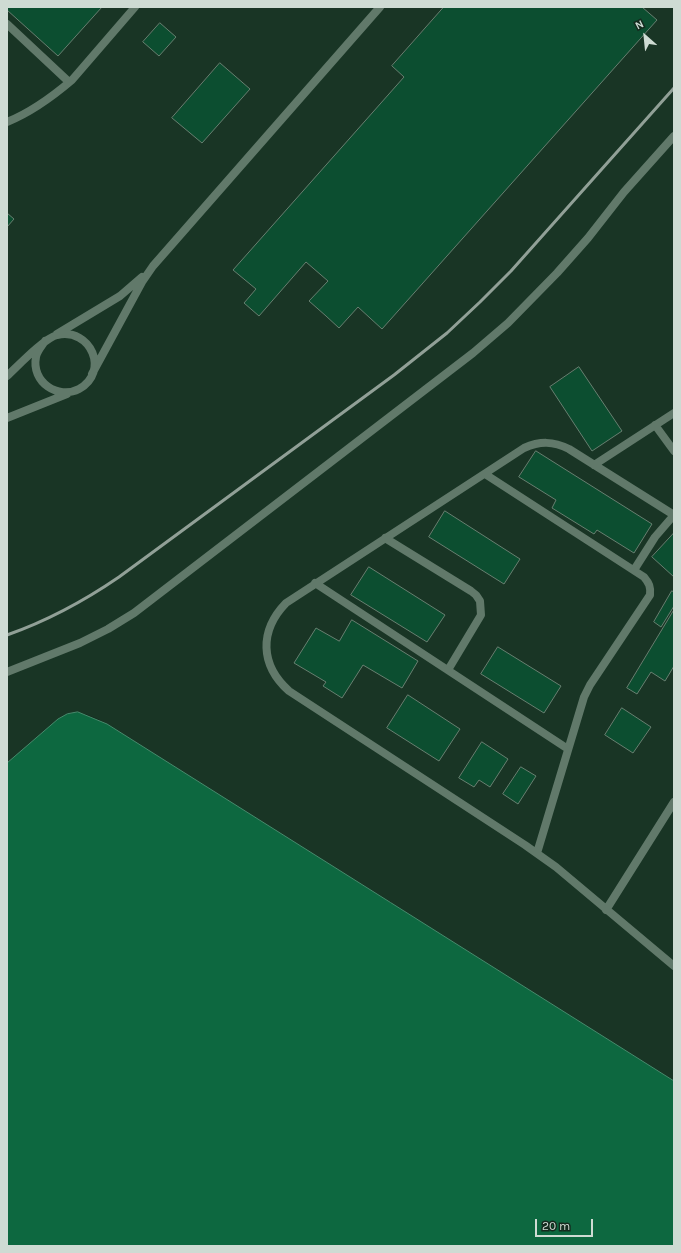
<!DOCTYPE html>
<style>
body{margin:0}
#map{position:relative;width:681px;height:1253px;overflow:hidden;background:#152a1e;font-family:Karla,sans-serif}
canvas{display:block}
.frame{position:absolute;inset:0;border:8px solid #cedbd3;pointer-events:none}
.north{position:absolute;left:625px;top:16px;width:40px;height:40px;-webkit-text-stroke:3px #152a1e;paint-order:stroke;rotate:333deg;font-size:11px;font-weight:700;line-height:16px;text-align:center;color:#cedbd3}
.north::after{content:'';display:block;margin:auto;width:14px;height:18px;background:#cedbd3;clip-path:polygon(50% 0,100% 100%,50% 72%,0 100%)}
.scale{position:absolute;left:535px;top:1219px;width:58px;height:18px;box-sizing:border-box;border:2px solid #cedbd3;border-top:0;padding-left:5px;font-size:12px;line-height:14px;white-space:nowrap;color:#cedbd3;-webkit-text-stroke:3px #152a1e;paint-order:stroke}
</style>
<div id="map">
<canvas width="681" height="1253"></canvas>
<div class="frame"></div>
<div class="north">N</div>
<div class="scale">20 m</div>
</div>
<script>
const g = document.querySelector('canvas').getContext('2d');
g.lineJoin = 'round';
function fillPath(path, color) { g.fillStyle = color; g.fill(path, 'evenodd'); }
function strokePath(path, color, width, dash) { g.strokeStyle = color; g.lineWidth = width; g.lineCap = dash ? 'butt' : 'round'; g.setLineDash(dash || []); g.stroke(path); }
fillPath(new Path2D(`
 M7,7H674V1081L107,724L96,718L85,714L72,713L67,714L58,719L7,763Z`), '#193525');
const water = new Path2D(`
 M78,712L107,724L674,1081V1246H7V763L58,719L67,714Z`);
fillPath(water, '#0d6840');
strokePath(water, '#478a6c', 1);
const building = new Path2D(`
 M7,7H102L58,56L7,10Z
 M444,7H642L657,20L382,329L358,307L339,328L326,316L309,301L328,281L306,262L259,316L244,303L256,289L233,270L404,77L392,66Z
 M160,23L176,37L159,56L143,42Z
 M220,63L250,89L202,143L172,118Z
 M7,213L14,219L7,227Z
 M579,367L622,431L592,451L550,387Z
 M536,451L652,524L634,553L597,530L594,534L552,508L556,500L519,477Z
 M445,511L520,559L504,584L429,537Z
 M674,533V577L652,557Z
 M369,567L445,615L427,642L351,595Z
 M672,591L674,592V606L661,627L654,622Z
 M674,610V666L665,681L651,672L637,694L627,688Z
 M352,620L418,661L402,688L363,665L342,698L323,686L326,682L294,663L316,628L339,641Z
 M498,647L561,686L544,713L481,674Z
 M408,695L460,729L439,761L387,728Z
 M622,708L651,727L633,753L605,735Z
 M482,742L508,759L490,787L479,780L474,787L459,778Z
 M521,767L536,776L518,804L503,794Z`);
fillPath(building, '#0c4e30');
strokePath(building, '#677f70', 1);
strokePath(new Path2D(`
 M7,24L69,82
 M7,122C32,112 52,97 72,80L135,7
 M57,334L120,296L142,277
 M92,374L142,282L153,266L380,7
 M7,376C18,366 43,339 57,335C91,327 110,372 79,389C58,400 31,382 36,357C37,351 42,346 45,341
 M7,418L67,394
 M655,425L674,451
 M594,465L674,413
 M485,474L644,577C649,583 651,587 650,595L590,685L584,697L537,853
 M674,515L569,449C553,441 540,441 524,448L286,603C259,631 260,665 289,691L525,845L556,867L674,966
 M385,538L471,591L476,595L480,601L481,615L448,670
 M634,570L655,537L674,515
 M315,583L568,749
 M7,672L80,643L108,629L134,613L473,353L508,323L557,273L588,238L624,192L674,136
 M606,910L674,802`), '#61796a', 8);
strokePath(new Path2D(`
 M7,635C47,621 84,601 119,577L394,375L447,333L480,302L511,271L674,88`), '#91a097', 3);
</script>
